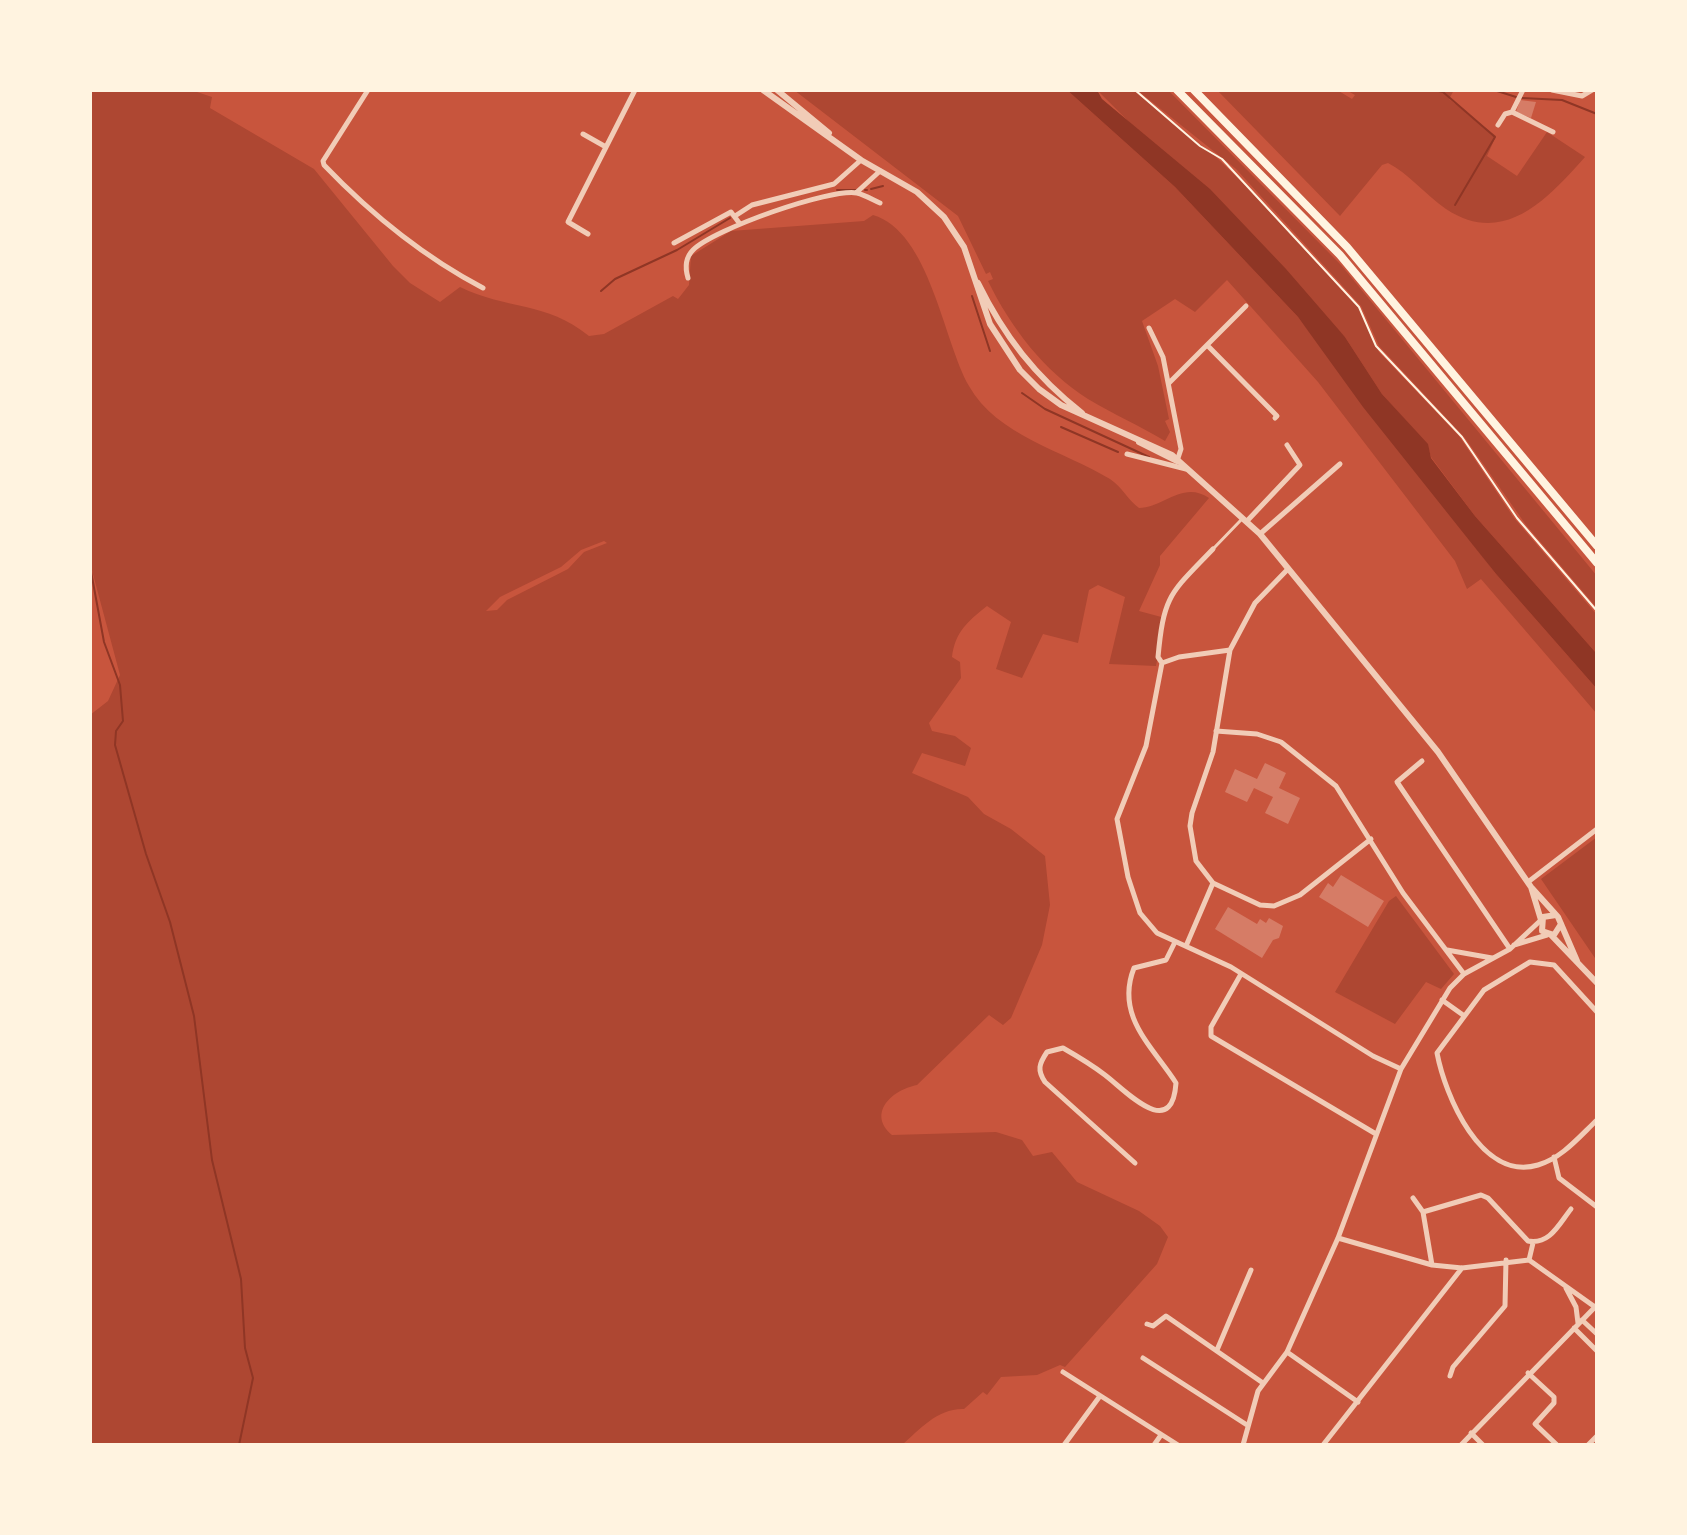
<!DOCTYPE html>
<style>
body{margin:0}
#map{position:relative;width:1687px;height:1535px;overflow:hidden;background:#c8553d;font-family:"Titillium Web",sans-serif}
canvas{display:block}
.frame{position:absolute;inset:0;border:92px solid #fff3e0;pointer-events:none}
</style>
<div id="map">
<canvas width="1687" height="1535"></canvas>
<div class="frame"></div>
</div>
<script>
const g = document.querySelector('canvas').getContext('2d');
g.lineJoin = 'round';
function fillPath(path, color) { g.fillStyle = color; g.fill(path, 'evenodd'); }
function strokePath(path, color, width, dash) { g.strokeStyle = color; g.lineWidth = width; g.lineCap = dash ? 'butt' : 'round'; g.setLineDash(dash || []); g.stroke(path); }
fillPath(new Path2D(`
 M90,90H191L212,97L210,108L314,169L393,266L410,283L440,302L460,287C507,310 546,301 589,336L604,334L673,296L678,299L689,285L691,256L731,231L864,221L873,215C930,232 943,340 969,386C997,436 1064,451 1110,479C1122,487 1128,500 1139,508C1163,508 1183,480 1209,498L1160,556V565L1139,611L1165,618L1156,666L1109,664L1125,597L1098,585L1089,590L1078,643L1043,634L1022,678L996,669L1011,622L987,606C968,621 955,632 952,657L960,662L961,678L929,723L932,731L955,736L971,748L965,766L922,753L912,773L968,797L984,814L1011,829L1045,856L1050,905L1042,945L1011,1018L1003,1025L989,1015L917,1085C891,1090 867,1114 892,1135L996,1132L1022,1140L1033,1156L1052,1152L1077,1182L1139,1211L1160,1226L1168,1237L1157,1264L1065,1367L1060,1365L1037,1375L1001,1377L987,1395L983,1392L964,1409C938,1408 920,1429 902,1445H90V715L108,701L120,675L90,563ZM604,541L607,543L584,552L568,569L507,600L497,610L486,611L500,597L561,567L581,550Z
 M794,90H1067L1175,187L1298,317L1496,574L1597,689V714L1481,579L1467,589L1455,561L1318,382L1227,280L1195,312L1175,299L1142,321L1158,366L1169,419L1165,421L1170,432L1165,441C1140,426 1113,414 1088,399C1044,371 1011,328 988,281L993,279L990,272L986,274L958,216Z
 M1097,90H1133L1216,157L1243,183L1359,308L1379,352L1459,436L1514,518L1597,615V654L1475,516L1431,457L1427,444L1382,394L1345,337Z
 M1137,90H1168L1341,265L1597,576V608L1526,525L1465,438L1379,346L1361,306L1236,169Z
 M1217,90H1337L1352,99L1355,95L1346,90H1454L1449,99L1496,136L1487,156L1517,176L1547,132L1585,157C1549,197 1505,248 1446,209C1426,195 1409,174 1388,163L1382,165L1340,216Z
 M1597,837V961L1541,879Z
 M1396,896L1454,974L1441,989L1426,982L1395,1024L1335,992L1389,901Z`), '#ae4732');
fillPath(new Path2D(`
 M1067,90H1097L1102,99L1210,189L1286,269L1345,337L1382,394L1428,444L1431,458L1475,516L1597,654V689L1496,574L1363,407L1298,317L1175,187Z`), '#8f3625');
strokePath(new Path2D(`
 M1434,90L1443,92L1495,137L1455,205
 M1494,90L1516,97
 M1522,98L1562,100L1597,114
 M871,189L883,186
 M837,190H856
 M865,190H867
 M601,291L615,279L677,250L730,218
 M972,296L990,351
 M1022,393L1045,409L1149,457
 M1061,427L1118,452
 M90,566L104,642L120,685L123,721L116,731L115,745L146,854L170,922L194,1016L212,1160L241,1279L245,1348L253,1378L239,1445`), '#8f3625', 2);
fillPath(new Path2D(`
 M1520,100L1536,102L1531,118L1516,112Z
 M1265,763L1286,773L1279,788L1300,798L1288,824L1265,813L1273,797L1254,788L1247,802L1225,792L1235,769L1257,779Z
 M1341,875L1384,901L1368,927L1319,897L1328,883L1333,887Z
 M1228,907L1257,924L1260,919L1266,923L1269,918L1283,926L1279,938L1273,940L1262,958L1215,929Z`), '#d67c66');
strokePath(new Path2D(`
 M1135,90L1200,146L1222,159L1359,307L1376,346L1462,437L1517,518L1597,611
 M90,524L91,530`), '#fff3e0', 2);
strokePath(new Path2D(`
 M1213,549L1241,520`), '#f1ccb7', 3);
strokePath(new Path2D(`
 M368,90L323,161L324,165C370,213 424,257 483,288
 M1552,90L1582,96L1592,90
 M1512,112L1553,132
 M1498,125L1505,114L1512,112L1523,90
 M583,134L606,147
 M857,192L880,171
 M735,216L752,205L834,184L861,160
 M588,234L568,222L635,90
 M674,243L731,212L740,224
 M688,278C685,268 685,258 693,250C714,229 830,188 857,193C865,195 873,200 880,203
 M1149,328L1163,357L1181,449L1177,461
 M1207,345L1277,416L1275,418
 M1169,383L1246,306
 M1127,454L1186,469
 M1247,521L1300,465L1287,445
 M1260,534L1340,464
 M1288,569L1255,603L1230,650L1213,752L1192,813L1190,826L1196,861L1213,883L1260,905L1274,906L1300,895L1371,839
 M1230,650L1179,657L1162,663L1146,746L1117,819L1128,877L1140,913L1157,933L1231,967L1373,1056L1401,1069
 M1162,663L1158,657C1164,594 1170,594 1213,549
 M1216,731L1257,734L1281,742L1336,786L1403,893L1464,974
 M1422,761L1397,782L1510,949
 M1528,882L1597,829
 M1514,945L1547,935
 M1186,946L1213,883
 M1447,950L1492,958
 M1241,974L1211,1027V1036L1376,1134
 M1442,1000L1463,1015
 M1597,1012L1554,965L1530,962L1484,990L1437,1053C1445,1095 1481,1182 1538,1165C1562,1158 1579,1137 1597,1120
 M1554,1157L1559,1178L1597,1207
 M1135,1163L1045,1082C1037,1070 1039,1064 1047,1052L1063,1048C1077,1056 1092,1065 1105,1075C1125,1090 1172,1142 1176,1083C1152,1046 1115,1016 1134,968L1166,960L1175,942
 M1413,1198L1423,1212
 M1338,1238L1432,1265L1462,1268L1529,1260L1595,1307
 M1529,1260L1533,1243
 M1432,1265L1423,1212L1481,1195L1488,1198L1528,1241C1550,1245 1559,1224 1571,1209
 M1566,1288L1576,1307L1578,1323
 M1582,1320L1597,1334
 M1147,1324L1153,1326L1166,1316L1263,1383
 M1574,1328L1597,1351
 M1217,1350L1251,1270
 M1143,1358L1247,1425
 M1063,1372L1178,1445
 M1528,1373L1554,1397V1403L1535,1424L1557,1445
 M1450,1376L1453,1367L1505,1306L1506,1260
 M1358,1402L1287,1352L1338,1238L1401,1069L1450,988L1464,974L1510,949L1541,920
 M1471,1433L1483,1445
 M1064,1445L1100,1396
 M1154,1445L1161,1435
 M1243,1445L1258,1391L1287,1352
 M1323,1445L1462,1268
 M1461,1445L1596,1306
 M1588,1445L1597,1436`), '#f1ccb7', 5);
strokePath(new Path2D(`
 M763,90L861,160L917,192L944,217L964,247L990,324L1020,370L1039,389L1061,405L1172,455L1260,534L1438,752L1531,887L1558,917L1577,961
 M777,90L829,133
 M978,283C1004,336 1035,376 1082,413
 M1139,442L1177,461
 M1531,887L1541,920
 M1556,915L1543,917L1542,931L1554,935L1561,924
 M1551,935L1597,983`), '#f1ccb7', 6);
strokePath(new Path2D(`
 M1177,90L1340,255L1597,563
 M1194,90L1347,247L1597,546`), '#fff3e0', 8);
</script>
